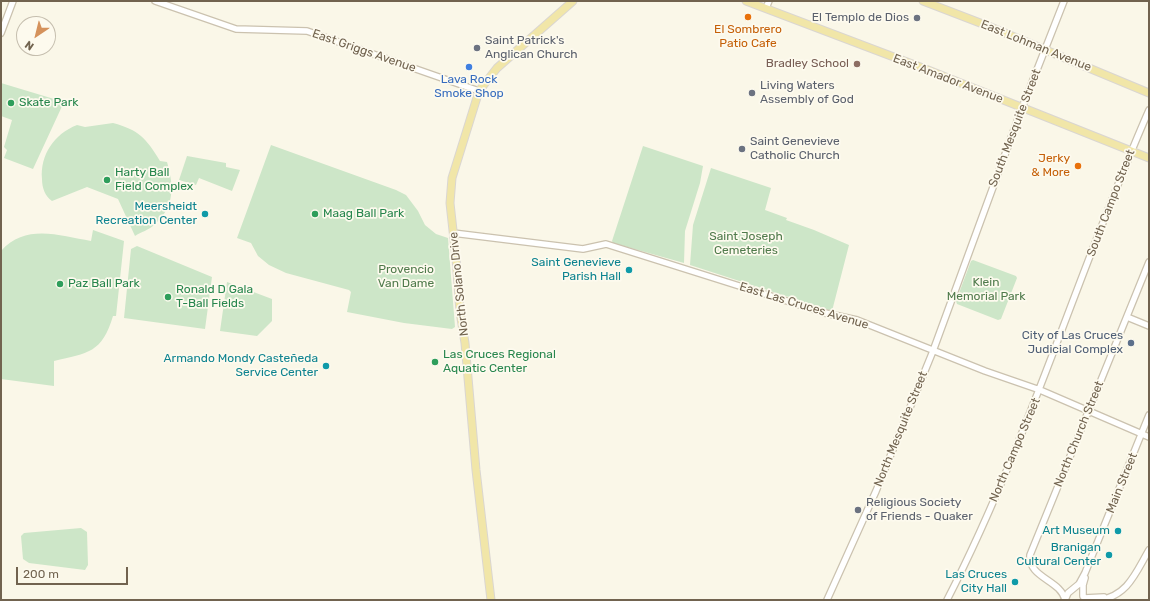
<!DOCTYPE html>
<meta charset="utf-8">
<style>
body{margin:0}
#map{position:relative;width:1150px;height:601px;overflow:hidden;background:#faf7e8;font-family:Rubik,sans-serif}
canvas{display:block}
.frame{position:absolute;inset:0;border:2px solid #71634f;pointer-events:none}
.north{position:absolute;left:16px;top:16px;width:40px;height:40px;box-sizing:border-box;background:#fdfaee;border:1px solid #c5beae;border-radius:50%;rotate:215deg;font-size:11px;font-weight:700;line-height:16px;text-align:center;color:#71634f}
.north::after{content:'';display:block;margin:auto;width:14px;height:18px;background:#d5925c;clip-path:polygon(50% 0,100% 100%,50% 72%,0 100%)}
.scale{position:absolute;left:16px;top:567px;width:112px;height:18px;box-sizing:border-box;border:2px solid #71634f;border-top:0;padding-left:5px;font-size:12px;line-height:14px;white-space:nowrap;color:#71634f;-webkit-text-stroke:3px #fdfaee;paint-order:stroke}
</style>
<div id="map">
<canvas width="1150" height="601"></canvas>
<div class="frame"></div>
<div class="north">N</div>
<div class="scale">200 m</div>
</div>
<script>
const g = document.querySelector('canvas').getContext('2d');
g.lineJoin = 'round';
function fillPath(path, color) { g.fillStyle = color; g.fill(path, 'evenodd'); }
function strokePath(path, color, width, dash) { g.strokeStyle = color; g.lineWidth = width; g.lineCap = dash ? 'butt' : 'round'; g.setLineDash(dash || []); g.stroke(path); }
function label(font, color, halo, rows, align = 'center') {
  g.font = font + ' Rubik,sans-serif'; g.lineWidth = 3.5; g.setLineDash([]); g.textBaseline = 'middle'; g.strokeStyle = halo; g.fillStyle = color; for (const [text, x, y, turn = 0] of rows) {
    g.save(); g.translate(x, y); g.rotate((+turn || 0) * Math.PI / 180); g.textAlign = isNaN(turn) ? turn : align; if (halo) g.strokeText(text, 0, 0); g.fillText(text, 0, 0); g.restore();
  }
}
fillPath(new Path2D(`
 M1,83L64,102L33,169L4,158L7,150L4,147L12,120L1,116Z
 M113,123C139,130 146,138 160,161L167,162C174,186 175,207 154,225C149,230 141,232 135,236L118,199L87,187L52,201C45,196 42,188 42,179C40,155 54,134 77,125L85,127Z
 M271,145L396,190L406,195L418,211L425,225L436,234L448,238L455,327L452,329L404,323L347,312L351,292L349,290L286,273L269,265L258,256L251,243L237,238Z
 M643,146L703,166L700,183L685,231L684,263L613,243L612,241Z
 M187,156L226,163V167L240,170L232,191L199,178L196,185L179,180Z
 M711,168L771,188L765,210L787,218L786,220L814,230L849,245L832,311L690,265L693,225Z
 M93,230L124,241L116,316H113C102,353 88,353 54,361V386L1,379V251C26,223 60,236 91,241Z
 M137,246L212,277L205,329L124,318L131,249Z
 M973,260L1016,276L1017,278L1001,319L998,320L957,304L956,301L971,261Z
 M227,282L272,299V321L257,336L220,331Z
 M81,528L87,532L88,565L85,570L29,563L23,559L21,536L24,533Z`), '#cde6c8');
const minor = new Path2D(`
 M155,1L236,29L307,31L479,91
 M766,8L769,1
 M1,33L13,1
 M453,233L583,249L606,244L825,313L857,320L985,371L1040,390L1149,437
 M1127,317L1149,326
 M1083,596V585L1085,578
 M1084,598L1104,597
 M827,600L876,491L933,351L1022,108L1064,1
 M947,600C1028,442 1078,272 1149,110
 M1065,600C1061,580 1028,578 1030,555L1149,262
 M1065,600L1068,593L1079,584L1085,573L1149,415
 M1099,600C1128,596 1136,572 1149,550`);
const major = new Path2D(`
 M746,1L928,70L1149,158
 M923,1L988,26L1149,93
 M491,600L476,470L465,343L460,312L456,258L450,203L452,178L479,91L497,68L573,1`);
strokePath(minor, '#cbc2af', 8);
strokePath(major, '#dad6d1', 9);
strokePath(minor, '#fff', 5.5);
strokePath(major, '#f1e6a8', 7);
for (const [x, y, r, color] of [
 [748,17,4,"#e8710a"],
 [917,18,4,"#6b7280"],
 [477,48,4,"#6b7280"],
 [857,64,4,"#8d6e63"],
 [469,67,4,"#3f7fe0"],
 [752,93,4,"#6b7280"],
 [11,103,4,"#2e9e5b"],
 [742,149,4,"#6b7280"],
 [1078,166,4,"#e8710a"],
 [107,180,4,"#2e9e5b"],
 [205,214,4,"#0f9aa8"],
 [315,214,4,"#2e9e5b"],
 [629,270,4,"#0f9aa8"],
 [60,284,4,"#2e9e5b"],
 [168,297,4,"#2e9e5b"],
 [1131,343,4,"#5c6f8a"],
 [435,362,4,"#2e9e5b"],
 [326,366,4,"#0f9aa8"],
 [858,510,4,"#6b7280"],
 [1118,531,4,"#0f9aa8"],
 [1109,555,4,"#0f9aa8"],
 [1015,582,4,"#0f9aa8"]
]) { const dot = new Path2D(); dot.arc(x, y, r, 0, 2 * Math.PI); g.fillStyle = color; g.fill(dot); strokePath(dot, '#fdfaee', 1.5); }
label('12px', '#5b616d', '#fdfaee', [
 ["El Templo de Dios",909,18,"right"],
 ["Saint Patrick's",485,41],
 ["Anglican Church",485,55],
 ["Living Waters",760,86],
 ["Assembly of God",760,100],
 ["Saint Genevieve",750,142],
 ["Catholic Church",750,156],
 ["Religious Society",866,503],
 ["of Friends - Quaker",866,517]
], 'left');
label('12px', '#c56008', '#fdfaee', [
 ["El Sombrero",748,30],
 ["Patio Cafe",748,44],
 ["Jerky",1070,159,"right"],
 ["& More",1070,173,"right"]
]);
label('12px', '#71634f', '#fdfaee', [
 ["East Lohman Avenue",1036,46,22],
 ["East Griggs Avenue",364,51,19],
 ["East Amador Avenue",948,79,21],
 ["South Mesquite Street",1015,128,-69],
 ["South Campo Street",1111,203,-69],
 ["North Solano Drive",459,284,-96],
 ["East Las Cruces Avenue",804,306,17],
 ["North Mesquite Street",901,429,-68],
 ["North Church Street",1079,434,-68],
 ["North Campo Street",1015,450,-67],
 ["Main Street",1122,483,-68]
]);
label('12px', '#785e54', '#fdfaee', [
 ["Bradley School",849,64]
], 'right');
label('12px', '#366cbe', '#fdfaee', [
 ["Lava Rock",469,80],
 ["Smoke Shop",469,94]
]);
label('12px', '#27864d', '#fdfaee', [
 ["Skate Park",19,103],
 ["Harty Ball",115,173],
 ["Field Complex",115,187],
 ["Maag Ball Park",323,214],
 ["Paz Ball Park",68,284],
 ["Ronald D Gala",176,290],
 ["T-Ball Fields",176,304],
 ["Las Cruces Regional",443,355],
 ["Aquatic Center",443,369]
], 'left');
label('12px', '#0d838f', '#fdfaee', [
 ["Meersheidt",197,207],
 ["Recreation Center",197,221],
 ["Saint Genevieve",621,263],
 ["Parish Hall",621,277],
 ["Armando Mondy Casteñeda",318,359],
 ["Service Center",318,373],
 ["Art Museum",1110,531],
 ["Branigan",1101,548],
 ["Cultural Center",1101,562],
 ["Las Cruces",1007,575],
 ["City Hall",1007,589]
], 'right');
label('12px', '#4f7a4b', '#fdfaee', [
 ["Saint Joseph",746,237],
 ["Cemeteries",746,251],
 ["Provencio",406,270],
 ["Van Dame",406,284],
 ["Klein",986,283],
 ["Memorial Park",986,297]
]);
label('12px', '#4e5e75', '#fdfaee', [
 ["City of Las Cruces",1123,336],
 ["Judicial Complex",1123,350]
], 'right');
</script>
